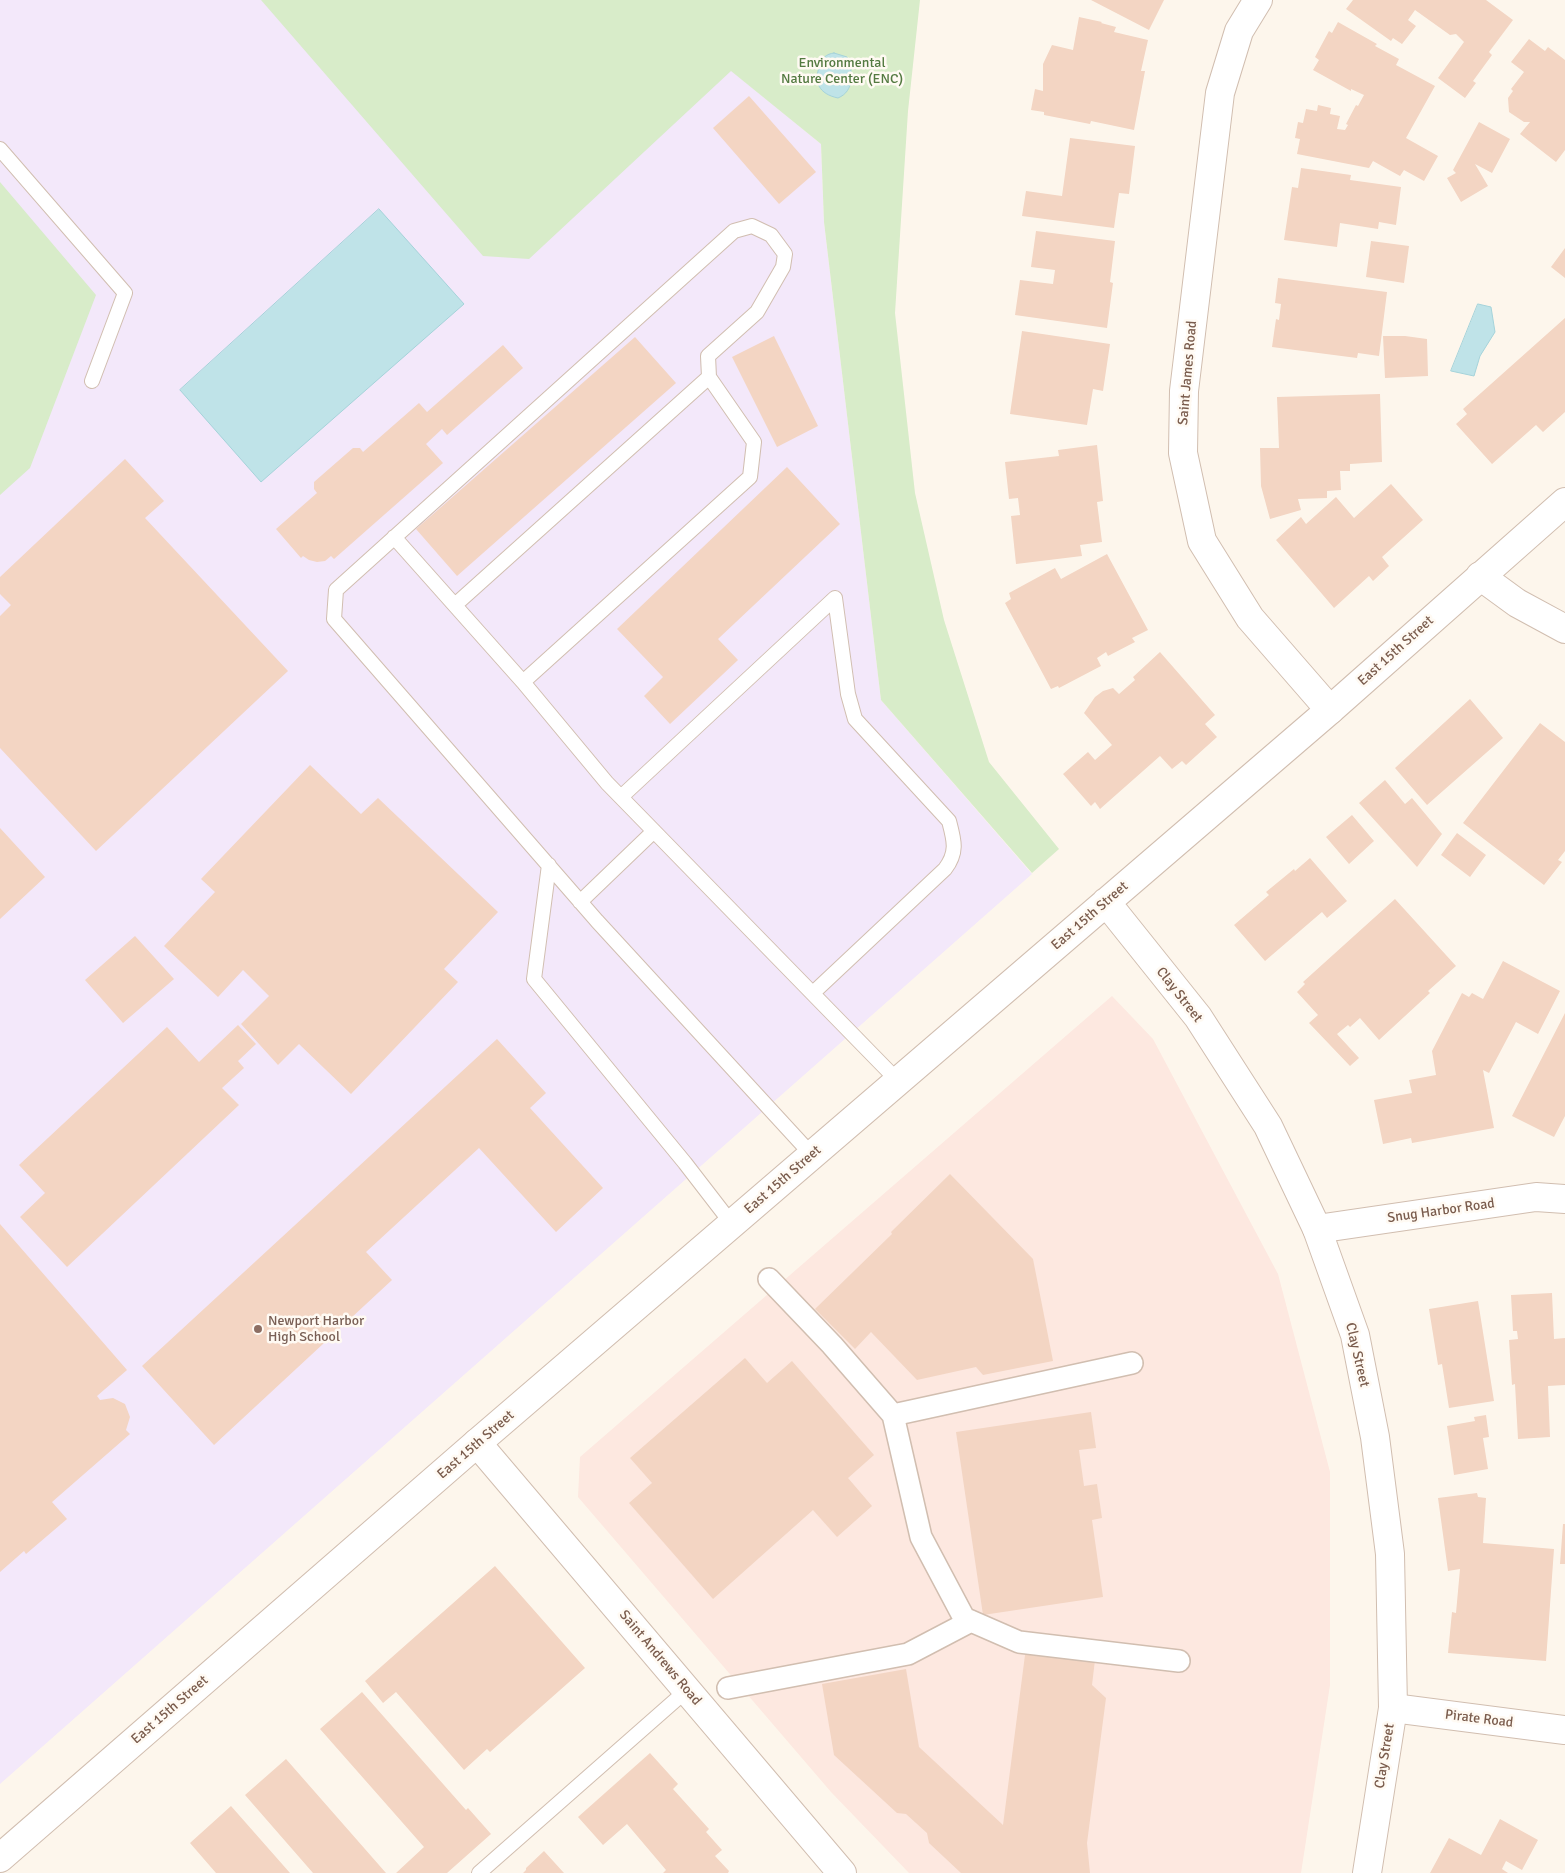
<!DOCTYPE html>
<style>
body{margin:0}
canvas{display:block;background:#fdf6ec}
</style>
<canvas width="1565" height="1873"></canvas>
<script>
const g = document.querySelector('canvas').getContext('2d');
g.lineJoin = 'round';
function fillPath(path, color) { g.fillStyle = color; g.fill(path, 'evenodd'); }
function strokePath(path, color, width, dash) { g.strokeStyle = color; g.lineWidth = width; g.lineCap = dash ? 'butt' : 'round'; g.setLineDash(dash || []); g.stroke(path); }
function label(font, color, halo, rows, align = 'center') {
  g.font = font + ' Signika,sans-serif'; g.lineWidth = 5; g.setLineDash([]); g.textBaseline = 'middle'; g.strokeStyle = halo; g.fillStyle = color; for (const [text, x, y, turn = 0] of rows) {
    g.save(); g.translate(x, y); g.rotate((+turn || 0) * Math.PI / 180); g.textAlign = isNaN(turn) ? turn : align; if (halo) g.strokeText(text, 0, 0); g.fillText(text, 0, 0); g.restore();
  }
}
fillPath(new Path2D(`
 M1112,996L1153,1039L1278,1274L1330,1472V1685L1301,1873H909L831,1792L578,1497L580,1457Z`), '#fde8e0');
fillPath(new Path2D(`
 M0,0H808L732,71L821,144L824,222L881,700L1032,874L0,1784Z`), '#f3e8fa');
fillPath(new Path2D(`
 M261,0H920L908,111L895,313L915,493L944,620L989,762L1059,849L1032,873L881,700L824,222L821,144L731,71L529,259L483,256Z
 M0,182L96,295L30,468L0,495Z`), '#d8ecc9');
const water = new Path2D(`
 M834,53L847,57C853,71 855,91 838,98C819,94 813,82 820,65C822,58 826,54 834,53Z
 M379,209L464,304L261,482L180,390Z
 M1478,304L1491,307L1495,332L1480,356L1474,376L1451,371Z`);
fillPath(water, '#bfe3e8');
strokePath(water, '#a5d3da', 1);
fillPath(new Path2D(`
 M1091,0H1164L1149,30Z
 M1353,0H1486L1513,20L1489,52L1492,55L1473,81L1476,83L1465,98L1438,78L1464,42L1456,34L1450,35L1415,10L1408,20L1416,26L1402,44L1393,38L1391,41L1346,9Z
 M1079,17L1102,22L1101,23L1116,27L1114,32L1148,40L1141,71H1145L1134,130L1091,121L1090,124L1044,115V112L1031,110L1035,89L1043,91V64L1052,45L1073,50Z
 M1338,22L1377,44L1375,46L1399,59L1396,65L1435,86L1406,138L1438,156L1424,181L1404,170L1400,176L1373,161L1369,168L1297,154L1300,139L1295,138L1298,122L1303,123L1306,109L1317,111L1318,105L1331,108L1330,114L1340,116L1337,129L1345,130L1348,125L1346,124L1356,105L1358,106L1364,95L1351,89V91L1313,70L1319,60L1315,57L1329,31L1332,33Z
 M1529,39L1545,51L1548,47L1565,60V150L1556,162L1520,134L1530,122H1524L1509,112L1508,98L1513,91L1511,89L1524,72L1511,62Z
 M749,96L816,172L779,204L713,128Z
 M1479,122L1510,139L1492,173L1475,164L1488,186L1461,202L1447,178L1456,173L1453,170Z
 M1070,138L1135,146L1129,194L1119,193L1114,228L1022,216L1026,191L1062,196Z
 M1301,168L1351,175L1350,180L1401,187L1396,225L1379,222L1378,229L1340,223L1337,247L1284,240L1292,187L1298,188Z
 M1036,231L1115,241L1110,282L1113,283L1107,328L1015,315L1020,280L1053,284L1055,270L1031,267Z
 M1371,241L1409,246L1404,283L1366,277Z
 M1565,248V278L1551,267Z
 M1278,278L1387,292L1379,356L1358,353L1357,358L1272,347L1276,319L1279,320L1281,304L1275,303Z
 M1565,318V412L1543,432L1536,425L1492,464L1456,424L1467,414L1463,409Z
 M1022,331L1110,344L1103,391L1093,389L1087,425L1010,414Z
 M774,336L818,426L777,447L732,357Z
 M1383,336H1405L1427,339L1428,376L1385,378Z
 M635,337L676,383L457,576L416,529Z
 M503,345L523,368L447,435L442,429L426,444L443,463L334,559L331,556L325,561L317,562L309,560L303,556L301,558L276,529L317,493L314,489V482L353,448H360L363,452L419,403L427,412Z
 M1380,394L1382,462L1350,464V471H1340L1341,490L1327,491V498L1298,499L1301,510L1270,519L1261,486L1260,448H1279L1277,397Z
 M1097,445L1103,501L1097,502L1102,542L1080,545L1082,556L1016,564L1011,516L1020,515L1018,498L1009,499L1005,462L1059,456L1058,450Z
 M125,459L164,501L145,518L288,671L96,851L0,748V616L11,605L0,594V577Z
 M787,467L840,524L718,639L738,660L670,724L644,696L663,677L617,629Z
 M1391,484L1423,520L1382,557L1389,566L1373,581L1369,576L1334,608L1276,540L1301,517L1306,524L1336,497L1354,518Z
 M1107,554L1148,630L1132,638L1135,642L1108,656L1106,652L1097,658L1101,666L1059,688L1058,686L1051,689L1005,603L1011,599L1009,593L1055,568L1061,579Z
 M1160,652L1215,715L1205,724L1217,737L1186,765L1182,761L1172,769L1160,756L1100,809L1095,802L1091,806L1063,774L1088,752L1095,760L1112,745L1084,713L1095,697L1103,691L1113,688L1119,694L1135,680L1133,677Z
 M1470,699L1503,738L1427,805L1395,768Z
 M1540,723L1565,742V851L1558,860L1562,862L1544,885L1463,823Z
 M310,765L361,814L378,798L498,912L444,969L458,982L351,1094L299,1044L278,1065L241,1024L269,996L243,970L218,997L164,946L215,892L201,879Z
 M1385,780L1405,804L1412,798L1442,834L1417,867L1359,803Z
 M1352,815L1374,841L1349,864L1326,837Z
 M0,828L45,877L0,919Z
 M1457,833L1486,855L1470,877L1441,855Z
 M1310,858L1347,901L1327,918L1322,912L1265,961L1234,925L1269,895L1266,892L1294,869L1295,871Z
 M1395,899L1456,966L1428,991L1430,993L1379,1040L1360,1018L1350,1027L1348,1025L1337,1034L1359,1058L1350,1066L1309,1023L1318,1015L1297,992L1305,984L1303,982Z
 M135,936L174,979L123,1023L85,980Z
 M1503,961L1560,991L1538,1034L1516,1022L1489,1073L1483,1070L1494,1128L1412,1143L1411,1138L1383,1144L1374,1100L1412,1093L1409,1080L1436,1075L1432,1051L1462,993L1469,997L1472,993L1483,999Z
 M1565,1013V1116L1554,1137L1512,1116Z
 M238,1025L256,1044L238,1061L244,1068L222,1088L239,1105L67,1267L20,1217L45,1193L19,1165L167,1027L199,1062Z
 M497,1039L546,1093L530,1108L603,1188L556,1232L479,1148L366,1252L392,1280L214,1445L142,1366Z
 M950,1174L1033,1259L1053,1361L983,1375L976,1367L917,1380L871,1332L855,1349L815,1309L892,1234L891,1232Z
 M0,1224L127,1370L97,1396L100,1400L113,1398L125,1404L130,1417L126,1430L130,1434L52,1502L67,1519L26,1554L24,1551L0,1572Z
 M1552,1293L1554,1339L1565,1338V1385L1548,1386L1550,1437L1518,1439L1515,1384L1512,1385L1509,1340L1518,1339L1517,1331H1513L1511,1295Z
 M1478,1301L1494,1401L1449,1408L1442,1364L1438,1365L1429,1309Z
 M745,1358L767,1383L792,1361L874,1455L848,1478L872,1506L837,1537L813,1510L713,1599L629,1503L652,1483L630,1458Z
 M1091,1412L1096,1448L1079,1450L1084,1486L1097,1484L1102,1518L1092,1520L1103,1597L983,1615L956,1432Z
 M1486,1415L1489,1437L1483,1438L1488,1469L1454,1475L1447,1426L1475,1421L1474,1417Z
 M1477,1493L1478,1497L1486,1498L1483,1543L1554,1549L1546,1661L1448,1653L1452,1612L1456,1613L1460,1569L1448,1571L1438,1498Z
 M1563,1524H1565V1564H1560Z
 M495,1566L585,1668L490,1752L487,1749L464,1770L396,1692L383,1703L365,1681Z
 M1037,1653L1095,1660L1092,1685L1106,1698L1087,1843L1090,1873H961L929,1843L927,1833L906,1814L897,1813L834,1755L822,1684L906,1669L919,1747L1003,1825L1025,1655Z
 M362,1692L466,1810L468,1808L491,1834L447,1873H396L424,1847L320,1729Z
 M650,1753L678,1784L673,1789L709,1829L706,1832L722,1850L715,1856L729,1871L728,1873H663L666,1870L627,1824L603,1845L578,1817Z
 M286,1759L386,1873H313L245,1795Z
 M231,1806L290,1873H216L190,1843Z
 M1500,1819L1538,1840L1522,1870L1506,1861L1502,1869L1508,1873H1430L1449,1838L1481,1855Z
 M544,1851L564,1873H523L526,1870V1868Z`), '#f3d5c3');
const service = new Path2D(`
 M0,149L125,293L92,381
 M394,537L523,682
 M455,605L709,377
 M621,797L835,598L848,694L855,719L949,821C954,840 958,852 945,869L813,993
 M549,865L534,979L685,1163L732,1224
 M580,902L654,831
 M812,1155L597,921L334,619L336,590L734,231L752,226L771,235L785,254L783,267L757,312L708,356L709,377L754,442L750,477L523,682L607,783L898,1081
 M479,1873L687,1690`);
const pedestrian = new Path2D(`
 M769,1279L832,1345L893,1415L921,1537L964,1618L1019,1642L1179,1661
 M893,1415L1132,1363
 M728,1688L908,1654L971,1621`);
const minor = new Path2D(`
 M1258,0L1239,31L1220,93L1184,391L1183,453L1202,541L1250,618L1330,710
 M1480,576L1517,603L1565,629
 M1317,1229L1536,1197L1565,1199
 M477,1443L842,1873
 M1393,1708L1565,1730`);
const tertiary = new Path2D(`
 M1106,902L1198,1017L1268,1126L1317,1229L1355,1335L1375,1437L1390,1554L1393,1708L1367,1873
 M0,1858L477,1443L1330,710L1565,502`);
strokePath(service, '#d1beb0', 16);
strokePath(pedestrian, '#d1beb0', 24);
strokePath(minor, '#d1beb0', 30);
strokePath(tertiary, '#d1beb0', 30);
strokePath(service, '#fff', 14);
strokePath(pedestrian, '#fff', 21);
strokePath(minor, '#fff', 28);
strokePath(tertiary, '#fff', 28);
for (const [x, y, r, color] of [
 [258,1329,5,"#8d6e63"]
]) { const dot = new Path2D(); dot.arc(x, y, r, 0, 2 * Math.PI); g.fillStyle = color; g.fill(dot); strokePath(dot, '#fffaf3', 2); }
label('14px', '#537a41', '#fffaf3', [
 ["Environmental",842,63],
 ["Nature Center (ENC)",842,79]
]);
label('14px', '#7a5c4d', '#fffaf3', [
 ["Saint James Road",1188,373,-85],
 ["East 15th Street",1396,651,-42],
 ["East 15th Street",1090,916,-41],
 ["Clay Street",1179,995,52],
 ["East 15th Street",783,1180,-41],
 ["Snug Harbor Road",1441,1211,-8],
 ["Clay Street",1357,1355,77],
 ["East 15th Street",476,1445,-41],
 ["Saint Andrews Road",660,1658,50],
 ["East 15th Street",170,1710,-41],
 ["Pirate Road",1479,1719,7],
 ["Clay Street",1385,1756,-81]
]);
label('14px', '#785e54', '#fffaf3', [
 ["Newport Harbor",268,1321],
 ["High School",268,1337]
], 'left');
</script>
